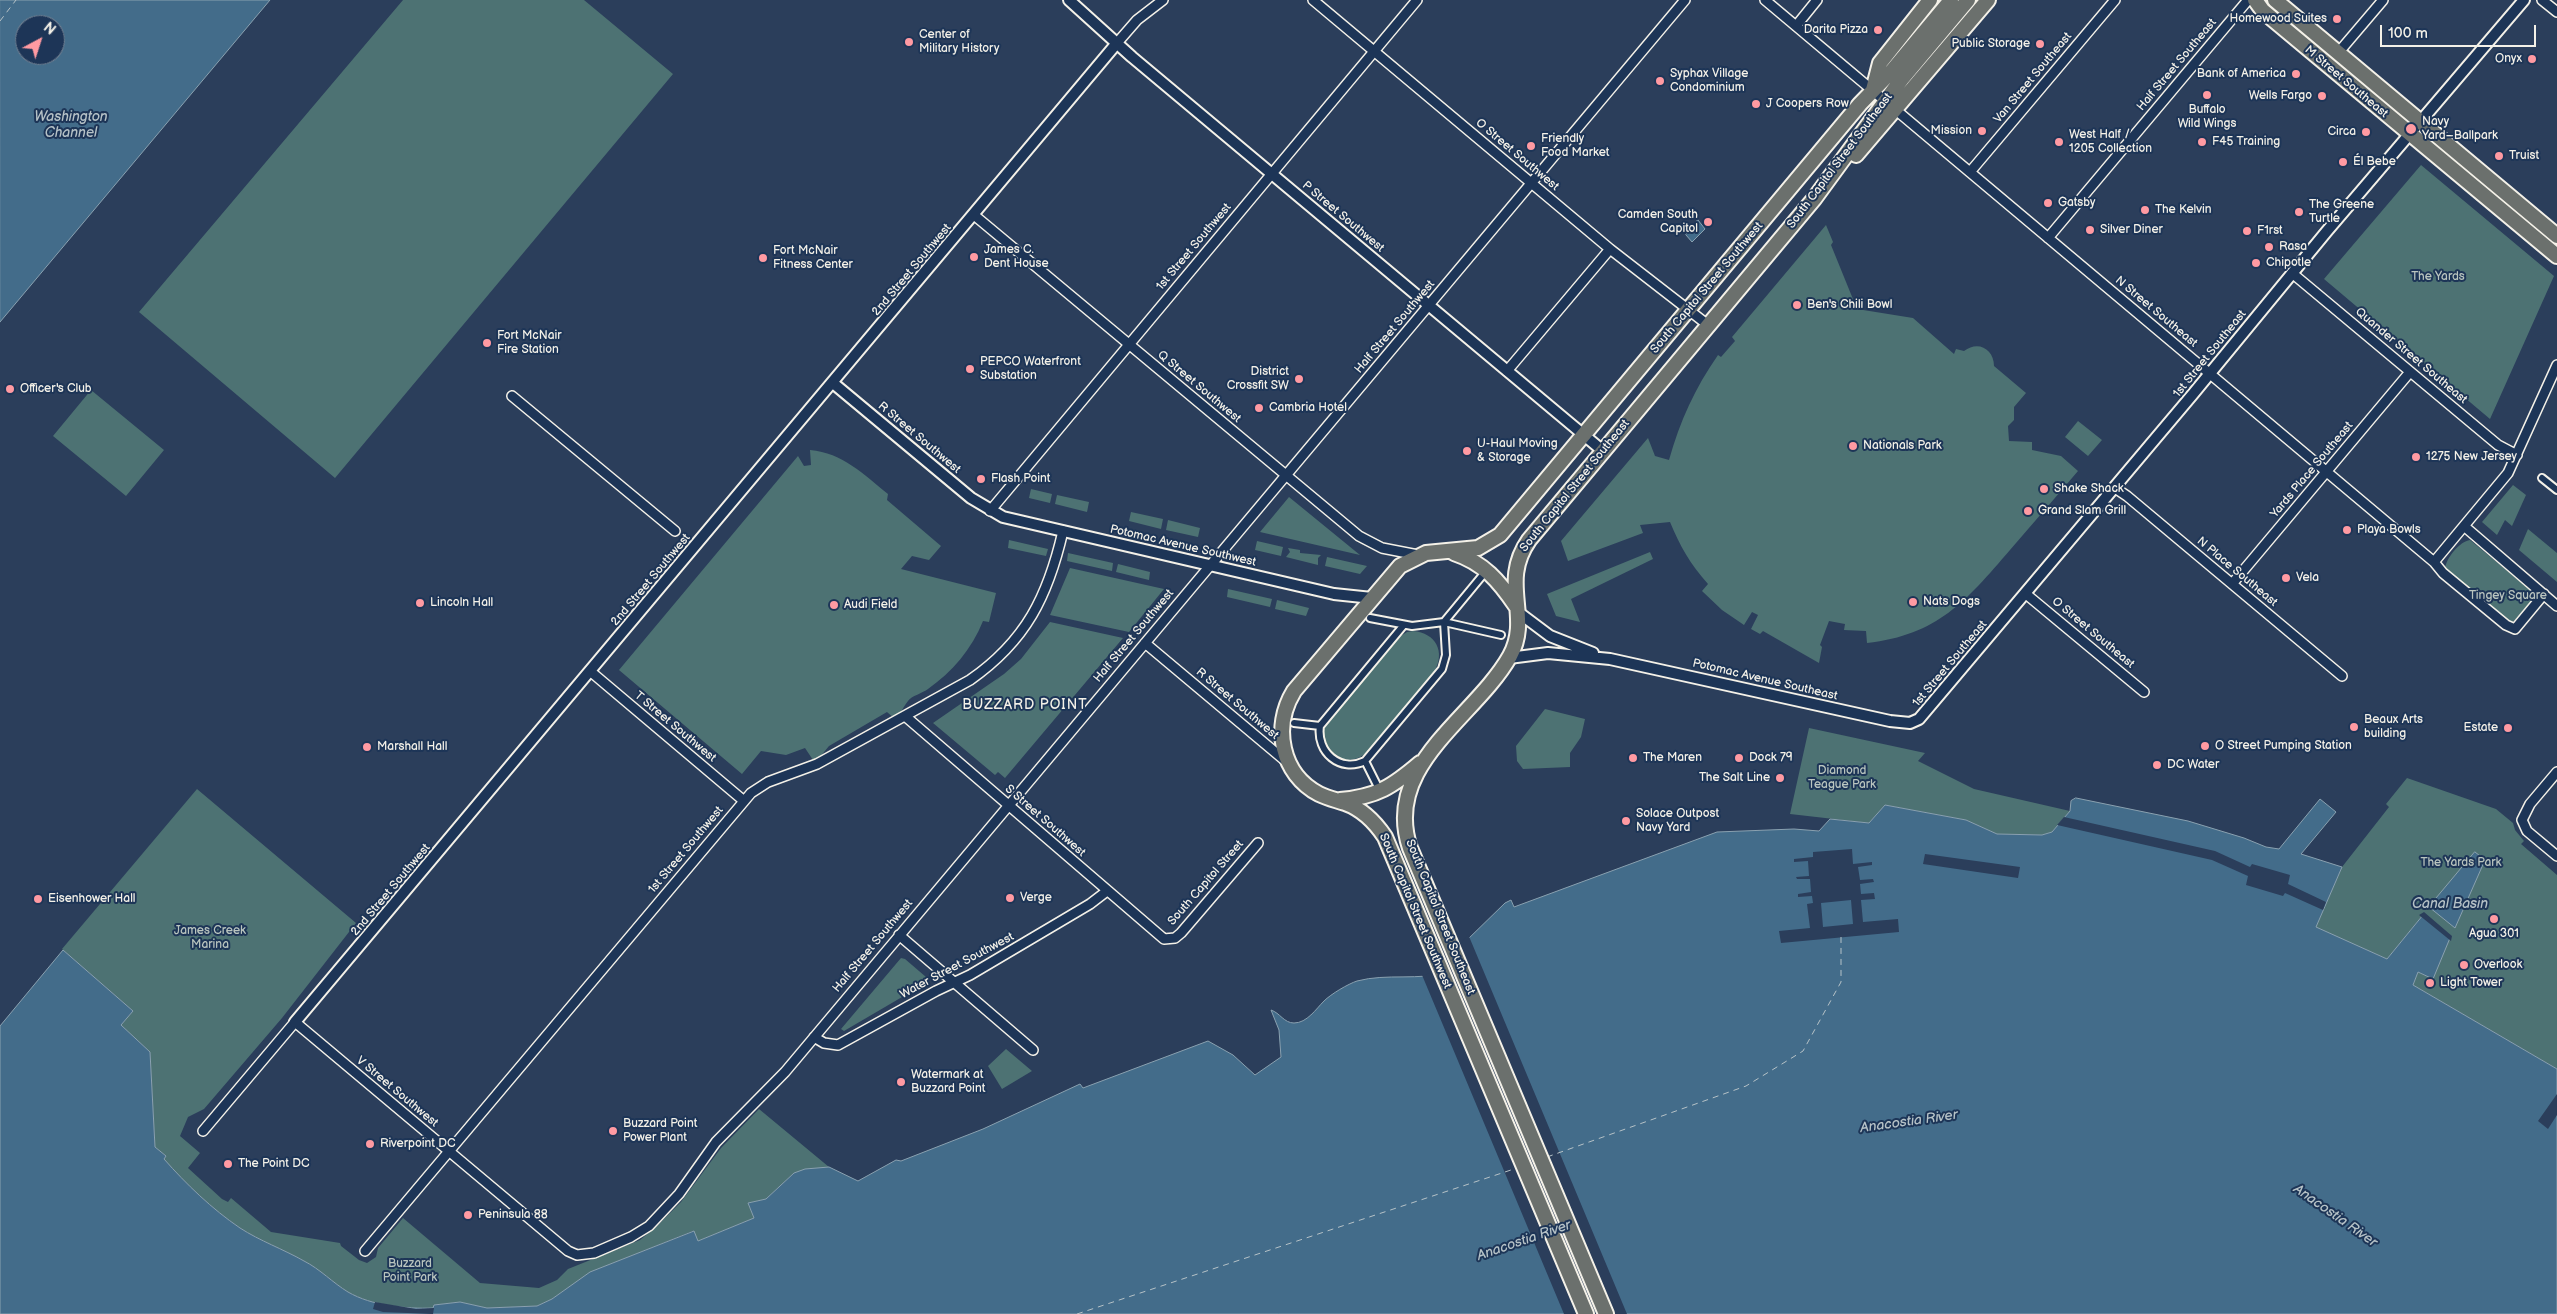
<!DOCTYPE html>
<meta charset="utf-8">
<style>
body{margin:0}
#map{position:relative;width:2557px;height:1314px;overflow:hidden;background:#2b3e5b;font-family:"Balsamiq Sans",sans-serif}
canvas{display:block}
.north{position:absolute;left:15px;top:15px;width:50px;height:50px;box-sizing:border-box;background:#1d3557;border:1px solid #738091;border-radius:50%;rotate:40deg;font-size:14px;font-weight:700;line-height:20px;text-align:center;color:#f4f1e8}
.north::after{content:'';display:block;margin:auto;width:18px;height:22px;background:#ff9aa2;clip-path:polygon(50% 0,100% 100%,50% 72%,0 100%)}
.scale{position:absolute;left:2380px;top:25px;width:156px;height:22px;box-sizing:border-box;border:2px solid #f4f1e8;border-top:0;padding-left:6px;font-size:15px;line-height:18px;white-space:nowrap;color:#f4f1e8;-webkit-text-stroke:4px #1d3557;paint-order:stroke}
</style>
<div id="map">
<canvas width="2557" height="1314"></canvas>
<div class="north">N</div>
<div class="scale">100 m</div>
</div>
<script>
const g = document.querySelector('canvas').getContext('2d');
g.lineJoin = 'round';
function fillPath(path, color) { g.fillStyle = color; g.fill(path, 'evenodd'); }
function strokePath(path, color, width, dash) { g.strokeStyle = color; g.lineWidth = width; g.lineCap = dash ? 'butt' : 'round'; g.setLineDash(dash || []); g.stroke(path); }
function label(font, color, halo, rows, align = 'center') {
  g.font = font + ' "Balsamiq Sans",sans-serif'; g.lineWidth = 4; g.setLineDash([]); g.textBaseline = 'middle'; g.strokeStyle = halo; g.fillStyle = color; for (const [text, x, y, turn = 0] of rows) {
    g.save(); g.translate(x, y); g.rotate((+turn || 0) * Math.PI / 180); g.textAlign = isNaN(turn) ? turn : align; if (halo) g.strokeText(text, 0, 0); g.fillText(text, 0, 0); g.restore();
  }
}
fillPath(new Path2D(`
 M403,0H584L673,74L335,478L139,312Z
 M2421,165L2554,276L2490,419L2324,279Z
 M1826,225L1833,242L1831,245L1857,309L1913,318L1954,354L1956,349L1964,351C1978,340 1994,349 1994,366L2026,393L2014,407V420L2008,426L2009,441L2032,442V450L2061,456L2078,471C2056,497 2033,523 2010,550C1966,601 1938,635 1867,643L1866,631L1844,630L1845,624L1829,621L1820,645L1822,647L1819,663L1763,631L1760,634L1751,629L1758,615L1752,612L1744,625L1722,610L1702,591L1708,584C1690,564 1680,546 1670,522L1640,525L1643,533L1568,561L1561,541L1648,438L1655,456L1669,460C1680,421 1695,388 1718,355L1721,357L1735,341L1732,337Z
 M91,390L164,450L126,496L53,436Z
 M2078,421L2102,440L2088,456L2065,437Z
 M810,450C843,453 863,474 888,494L887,500L941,546L929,560L912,556L901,569L996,593L989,622L983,621C972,649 952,672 928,689C923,693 911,696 908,701C904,706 901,713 895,719L887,712L829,746L815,763L805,748L786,755L761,751L742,774L619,670L798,456L804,466L811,465Z
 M2513,485L2526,495L2512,526L2505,520L2497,535L2482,522Z
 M1031,489L1052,494L1050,503L1029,498Z
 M1057,495L1089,502L1087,512L1055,504Z
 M1289,497L1360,555L1260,532Z
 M1131,512L1163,519L1161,529L1129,521Z
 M1168,520L1200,528L1198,537L1166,530Z
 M2528,529L2557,553V582L2519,550Z
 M1009,540L1048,549L1046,556L1008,548Z
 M2470,540L2533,592L2532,601L2513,622H2509L2445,570C2445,559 2460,541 2470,540Z
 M1257,541L1283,547L1281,556L1255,550Z
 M1288,548L1300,550V553L1321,555L1318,558V565L1286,557L1290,552Z
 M1650,552L1653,559L1571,599L1580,622L1556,616L1547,594Z
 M1068,553L1113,563L1112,571L1067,561Z
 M1327,557L1367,566L1360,574L1325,566Z
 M1118,564L1150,572L1149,580L1116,572Z
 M1070,568L1164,589L1129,632L1050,615Z
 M1228,589L1272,599L1270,607L1227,597Z
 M1277,600L1309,608L1306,616L1275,609Z
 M1050,622L1123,638L1005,778L998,772L995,775L933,723L1004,674L1021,659Z
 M1413,631C1436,633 1446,652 1434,672L1365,754C1341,772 1312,746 1328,720L1396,639L1407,632Z
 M1545,709L1585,719L1581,737L1570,753V767L1523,769L1517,761L1516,746Z
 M1809,728L1925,753L1918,761L1974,789L2070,811L2052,832L2042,835L1997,834L1966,820L1885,805L1869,823L1790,814Z
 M2407,778L2496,809L2513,823L2515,830L2524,841L2521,844L2557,875V1069L2413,985L2418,972L2433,979L2423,915L2387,959L2315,927L2342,867L2389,807L2386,804Z
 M197,789L356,923L282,1018L204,1109L188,1117L180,1136L200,1153L188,1168L222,1199L228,1202L231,1198L271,1232L340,1243L341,1246L359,1260L367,1263L376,1257L378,1248L403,1218L480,1283L539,1288L557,1280L568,1269L640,1240L657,1226L681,1202L721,1148L759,1109L829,1167L794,1173L766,1199L748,1203L754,1218L698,1241L693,1231L591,1272L552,1299L537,1306L487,1308L460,1302L434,1305V1308C406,1309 372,1306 348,1292C333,1283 320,1269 304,1261C283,1249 260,1241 240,1228C212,1209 186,1184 163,1159L166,1156L155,1147L150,1052L121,1025L133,1011L62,949Z
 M901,958L905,959L926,977V983L844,1031L841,1029Z
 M1006,1049L1032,1071L1002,1089L988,1066Z`), '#4d7273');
const water = new Path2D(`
 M0,0H270L0,322ZM25,25H55V55H25Z
 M1698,220L1705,229L1692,242L1686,235Z
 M2076,798L2188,821L2244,838L2266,847L2279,849L2320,799L2336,812L2301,854L2342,867L2316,927L2387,959L2423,915L2450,938L2433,979L2418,972L2413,985L2557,1069V1314H0V1026L63,950L133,1011L121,1025L150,1052L155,1147L166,1156L164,1159C186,1184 212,1209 240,1228C260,1241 283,1249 304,1261C320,1269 333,1283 348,1292C372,1306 406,1309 433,1308L434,1305L460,1302L487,1308L537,1306L552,1299L590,1272L694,1231L698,1241L754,1218L748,1203L766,1199L794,1173L805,1169L829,1167L858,1181L896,1160L901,1161L983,1129L1080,1084L1083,1088L1208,1041L1233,1055L1255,1075L1281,1057L1279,1030L1271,1010C1280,1013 1284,1023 1294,1023C1307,1023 1316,1009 1324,1001C1331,994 1348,984 1357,981C1387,973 1419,981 1449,972L1465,942L1505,903L1511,900L1514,907L1717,832L1794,829L1819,831L1830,819L1869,823L1885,805L1966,820L1997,834L2042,835L2052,832L2070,811L2071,801Z
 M2475,852L2485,860L2455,928L2429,907Z`);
fillPath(water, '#436c8a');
strokePath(water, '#8aa1b0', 1);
fillPath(new Path2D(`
 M2064,817L2215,851L2250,867L2252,864L2290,875L2288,884L2326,902L2323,910L2285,893L2283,896L2246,885L2248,876L2212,860L2057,825Z
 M1852,849L1853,864L1872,862V865L1858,867L1860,880L1873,879L1874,882L1860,884L1861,894L1874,893L1875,899L1861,900L1863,922L1898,919L1899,932L1781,943L1779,931L1810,928L1807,904L1813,903L1812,896L1798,897V894L1811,892L1810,879H1797L1796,877L1809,876L1808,861L1794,862V859L1813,857V852ZM1851,900L1853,924L1823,927L1821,903Z
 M1925,854L2020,867L2018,878L1923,864Z
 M2424,912L2452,936L2451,941L2419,915Z
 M1468,934L1627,1314H1564L1422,975L1448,970L1456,951Z
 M2557,1094V1115L2548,1129L2538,1121Z
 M375,1302L416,1309L434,1308L433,1314L383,1312L373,1309Z`), '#2b3e5b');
strokePath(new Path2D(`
 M0,21L16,0
 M1547,1157L1746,1086L1803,1051L1841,982V937
 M1077,1314L1517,1168`), '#b6c2c7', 1, [6, 5]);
const pedestrian = new Path2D(`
 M2542,478L2557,490
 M1370,618L1412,626L1444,622L1501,635
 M1403,626L1320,726C1316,752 1340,773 1365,761L1442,669L1446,655L1444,622L1482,576
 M1294,723L1320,726
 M1365,761L1377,785`);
const minor = new Path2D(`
 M1313,0L1610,249L1708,325
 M1765,0L2434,562L2443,573L2506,625L2515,629L2544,594
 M2542,0L2557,12
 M1796,26L1817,0
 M1117,43L1137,20L1163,0
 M2338,53L2383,0
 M1970,172L2115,0
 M974,215L1359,536L1382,548L1418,555
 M2048,238L2248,0
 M2292,273L2498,445L2517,455
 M1507,371L1610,249
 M512,396L675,531
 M2115,488L2127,496L2342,676
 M990,511L1417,0
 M2464,526L2557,606
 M2434,562L2508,473L2557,365
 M2232,584L2410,372
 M2026,594L2144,692
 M1145,643L1288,763
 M590,671L744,801
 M905,716L1164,939L1175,938L1181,933L1258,843
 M2557,772L2530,804L2522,820L2527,831L2557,856
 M899,935L1033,1050
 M814,1037L824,1043L838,1045L936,991L970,975L1090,904L1107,891
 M203,1131L295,1022L568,1251L577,1255L594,1253L631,1237L649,1226L679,1194L716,1142L785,1072L1685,0
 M365,1251L751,793L768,782L817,764L970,680C1026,641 1048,596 1063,531`);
const tertiary = new Path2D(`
 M1069,0L1132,57L1603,451
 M833,383L971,498L1003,517L1334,594L1372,598
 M1518,612L1550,636L1593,653
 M1509,658L1548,653L1610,659L1890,721L1910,723L1919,719L2193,394L2327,231L2524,0
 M295,1022L1117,43`);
const primary = new Path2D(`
 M2255,0L2263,11L2557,256
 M2275,0L2557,236
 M1873,90L1880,63L1930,0
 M1856,155L1988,0
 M1454,553C1484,563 1499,581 1516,606
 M1340,800C1377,797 1393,786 1420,763
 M1586,1314L1385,837C1375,822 1362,809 1345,803C1336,800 1327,798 1319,794C1281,774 1272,727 1294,691L1400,566L1426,553L1478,548L1500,535L1860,104L1891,72L1951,0
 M1606,1314L1410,848C1382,765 1475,718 1510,656C1532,616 1499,583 1529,540L1814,199L1901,80L1968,0`);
strokePath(pedestrian, '#f4f1e8', 10);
strokePath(minor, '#f4f1e8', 12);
strokePath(tertiary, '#f4f1e8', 14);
strokePath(primary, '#f4f1e8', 18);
strokePath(pedestrian, '#1d3557', 6);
strokePath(minor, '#1d3557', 9);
strokePath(tertiary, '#1d3557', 10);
strokePath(primary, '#6b706d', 14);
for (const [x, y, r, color] of [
 [2337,19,5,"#ff9aa2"],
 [1878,30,5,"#ff9aa2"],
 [909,42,5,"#ff9aa2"],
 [2040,44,5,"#ff9aa2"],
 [2532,59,5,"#ff9aa2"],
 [2296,74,5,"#ff9aa2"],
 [1660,81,5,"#ff9aa2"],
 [2207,95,5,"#ff9aa2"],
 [2322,96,5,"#ff9aa2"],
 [1756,104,5,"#ff9aa2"],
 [2411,129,6,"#ff9aa2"],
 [1982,131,5,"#ff9aa2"],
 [2366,132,5,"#ff9aa2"],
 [2059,142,5,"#ff9aa2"],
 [2202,142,5,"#ff9aa2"],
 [1531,146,5,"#ff9aa2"],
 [2499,156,5,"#ff9aa2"],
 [2343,162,5,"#ff9aa2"],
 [2048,203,5,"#ff9aa2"],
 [2145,210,5,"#ff9aa2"],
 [2299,212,5,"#ff9aa2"],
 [1708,222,5,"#ff9aa2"],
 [2090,230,5,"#ff9aa2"],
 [2247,231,5,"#ff9aa2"],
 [2269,247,5,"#ff9aa2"],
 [974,257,5,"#ff9aa2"],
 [763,258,5,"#ff9aa2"],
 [2256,263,5,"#ff9aa2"],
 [1797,305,5,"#ff9aa2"],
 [487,343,5,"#ff9aa2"],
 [970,369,5,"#ff9aa2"],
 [1299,379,5,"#ff9aa2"],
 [10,389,5,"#ff9aa2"],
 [1259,408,5,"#ff9aa2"],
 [1853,446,5,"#ff9aa2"],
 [1467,451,5,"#ff9aa2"],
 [2416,457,5,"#ff9aa2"],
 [981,479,5,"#ff9aa2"],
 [2044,489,5,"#ff9aa2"],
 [2028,511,5,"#ff9aa2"],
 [2347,530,5,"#ff9aa2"],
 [2286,578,5,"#ff9aa2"],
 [1913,602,5,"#ff9aa2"],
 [420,603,5,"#ff9aa2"],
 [834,605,5,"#ff9aa2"],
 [2354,727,5,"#ff9aa2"],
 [2508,728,5,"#ff9aa2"],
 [2205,746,5,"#ff9aa2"],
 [367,747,5,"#ff9aa2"],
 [1633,758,5,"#ff9aa2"],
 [1739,758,5,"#ff9aa2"],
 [2157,765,5,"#ff9aa2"],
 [1780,778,5,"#ff9aa2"],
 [1626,821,5,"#ff9aa2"],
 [1010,898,5,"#ff9aa2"],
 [38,899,5,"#ff9aa2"],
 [2494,919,5,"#ff9aa2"],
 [2464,965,5,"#ff9aa2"],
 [2430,983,5,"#ff9aa2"],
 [901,1082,5,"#ff9aa2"],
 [613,1131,5,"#ff9aa2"],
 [370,1144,5,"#ff9aa2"],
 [228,1164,5,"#ff9aa2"],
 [468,1215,5,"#ff9aa2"]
]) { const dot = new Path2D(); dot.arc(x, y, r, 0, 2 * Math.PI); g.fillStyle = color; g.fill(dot); strokePath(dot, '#1d3557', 2); }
label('12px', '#f4f1e8', '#1d3557', [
 ["Homewood Suites",2327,19,"right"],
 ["Darita Pizza",1868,30,"right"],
 ["Center of",919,35],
 ["Military History",919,49],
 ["Public Storage",2030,44,"right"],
 ["Onyx",2522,59,"right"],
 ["Syphax Village",1670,74],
 ["Condominium",1670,88],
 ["Bank of America",2286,74,"right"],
 ["Wells Fargo",2312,96,"right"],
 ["J Coopers Row",1766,104],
 ["Buffalo",2207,110,"center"],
 ["Wild Wings",2207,124,"center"],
 ["Navy",2422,122],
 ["Yard–Ballpark",2422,136],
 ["Mission",1972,131,"right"],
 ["Circa",2356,132,"right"],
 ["West Half /",2069,135],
 ["1205 Collection",2069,149],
 ["Friendly",1541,139],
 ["Food Market",1541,153],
 ["F45 Training",2212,142],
 ["Truist",2509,156],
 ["Él Bebe",2353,162],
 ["Gatsby",2058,203],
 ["The Greene",2309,205],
 ["Turtle",2309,219],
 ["The Kelvin",2155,210],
 ["Camden South",1698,215,"right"],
 ["Capitol",1698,229,"right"],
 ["Silver Diner",2100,230],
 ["F1rst",2257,231],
 ["Rasa",2279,247],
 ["James C.",984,250],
 ["Dent House",984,264],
 ["Fort McNair",773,251],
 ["Fitness Center",773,265],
 ["Chipotle",2266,263],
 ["Ben's Chili Bowl",1807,305],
 ["Fort McNair",497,336],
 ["Fire Station",497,350],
 ["PEPCO Waterfront",980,362],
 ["Substation",980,376],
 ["District",1289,372,"right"],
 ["Crossfit SW",1289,386,"right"],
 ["Officer's Club",20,389],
 ["Cambria Hotel",1269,408],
 ["U-Haul Moving",1477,444],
 ["& Storage",1477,458],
 ["Nationals Park",1863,446],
 ["1275 New Jersey",2426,457],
 ["Flash Point",991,479],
 ["Shake Shack",2054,489],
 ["Grand Slam Grill",2038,511],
 ["Playa Bowls",2357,530],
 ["Vela",2296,578],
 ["Nats Dogs",1923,602],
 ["Lincoln Hall",430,603],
 ["Audi Field",844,605],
 ["Beaux Arts",2364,720],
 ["building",2364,734],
 ["Estate",2498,728,"right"],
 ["O Street Pumping Station",2215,746],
 ["Marshall Hall",377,747],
 ["The Maren",1643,758],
 ["Dock 79",1749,758],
 ["DC Water",2167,765],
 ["The Salt Line",1770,778,"right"],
 ["Solace Outpost",1636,814],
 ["Navy Yard",1636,828],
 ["Verge",1020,898],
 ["Eisenhower Hall",48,899],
 ["Agua 301",2494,934,"center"],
 ["Overlook",2474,965],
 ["Light Tower",2440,983],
 ["Watermark at",911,1075],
 ["Buzzard Point",911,1089],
 ["Buzzard Point",623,1124],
 ["Power Plant",623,1138],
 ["Riverpoint DC",380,1144],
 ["The Point DC",238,1164],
 ["Peninsula 88",478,1215]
], 'left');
label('12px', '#f4f1e8', '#1d3557', [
 ["Half Street Southeast",2177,65,-50],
 ["Van Street Southeast",2033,78,-50],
 ["M Street Southeast",2346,82,40],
 ["O Street Southwest",1517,155,40],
 ["South Capitol Street Southeast",1840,161,-53],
 ["P Street Southwest",1343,217,40],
 ["1st Street Southwest",1194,247,-50],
 ["2nd Street Southwest",912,270,-50],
 ["South Capitol Street Southwest",1707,288,-50],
 ["N Street Southeast",2156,312,40],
 ["Half Street Southwest",1395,327,-50],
 ["1st Street Southeast",2210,354,-51],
 ["Quander Street Southeast",2411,356,40],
 ["Q Street Southwest",1199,387,40],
 ["R Street Southwest",919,438,40],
 ["Yards Place Southeast",2312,470,-50],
 ["South Capitol Street Southeast",1575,486,-51],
 ["Potomac Avenue Southwest",1183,546,13],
 ["N Place Southeast",2237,572,40],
 ["2nd Street Southwest",651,580,-50],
 ["O Street Southeast",2093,633,40],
 ["Half Street Southwest",1134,636,-50],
 ["1st Street Southeast",1950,664,-50],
 ["Potomac Avenue Southeast",1765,680,13],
 ["R Street Southwest",1237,704,40],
 ["T Street Southwest",675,727,40],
 ["S Street Southwest",1045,821,41],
 ["1st Street Southwest",686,850,-50],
 ["South Capitol Street",1206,883,-49],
 ["2nd Street Southwest",391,890,-50],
 ["South Capitol Street Southwest",1415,911,67],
 ["South Capitol Street Southeast",1440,917,68],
 ["Half Street Southwest",873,946,-50],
 ["Water Street Southwest",957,966,-28],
 ["V Street Southwest",397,1092,40]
]);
label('12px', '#bac5bf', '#1d3557', [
 ["The Yards",2438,277],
 ["Tingey Square",2508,596],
 ["Diamond",1842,771],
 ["Teague Park",1842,785],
 ["The Yards Park",2461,863],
 ["James Creek",210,931],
 ["Marina",210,945],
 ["Buzzard",410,1264],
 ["Point Park",410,1278]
]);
label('italic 14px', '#b6c2c7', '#1d3557', [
 ["Washington",71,117],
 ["Channel",71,133],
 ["Canal Basin",2450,904],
 ["Anacostia River",1909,1122,-8],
 ["Anacostia River",2335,1216,35],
 ["Anacostia River",1524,1241,-19]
]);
g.letterSpacing = '1px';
label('14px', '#f4f1e8', '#1d3557', [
 ["BUZZARD POINT",1025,705]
]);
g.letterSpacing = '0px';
</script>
